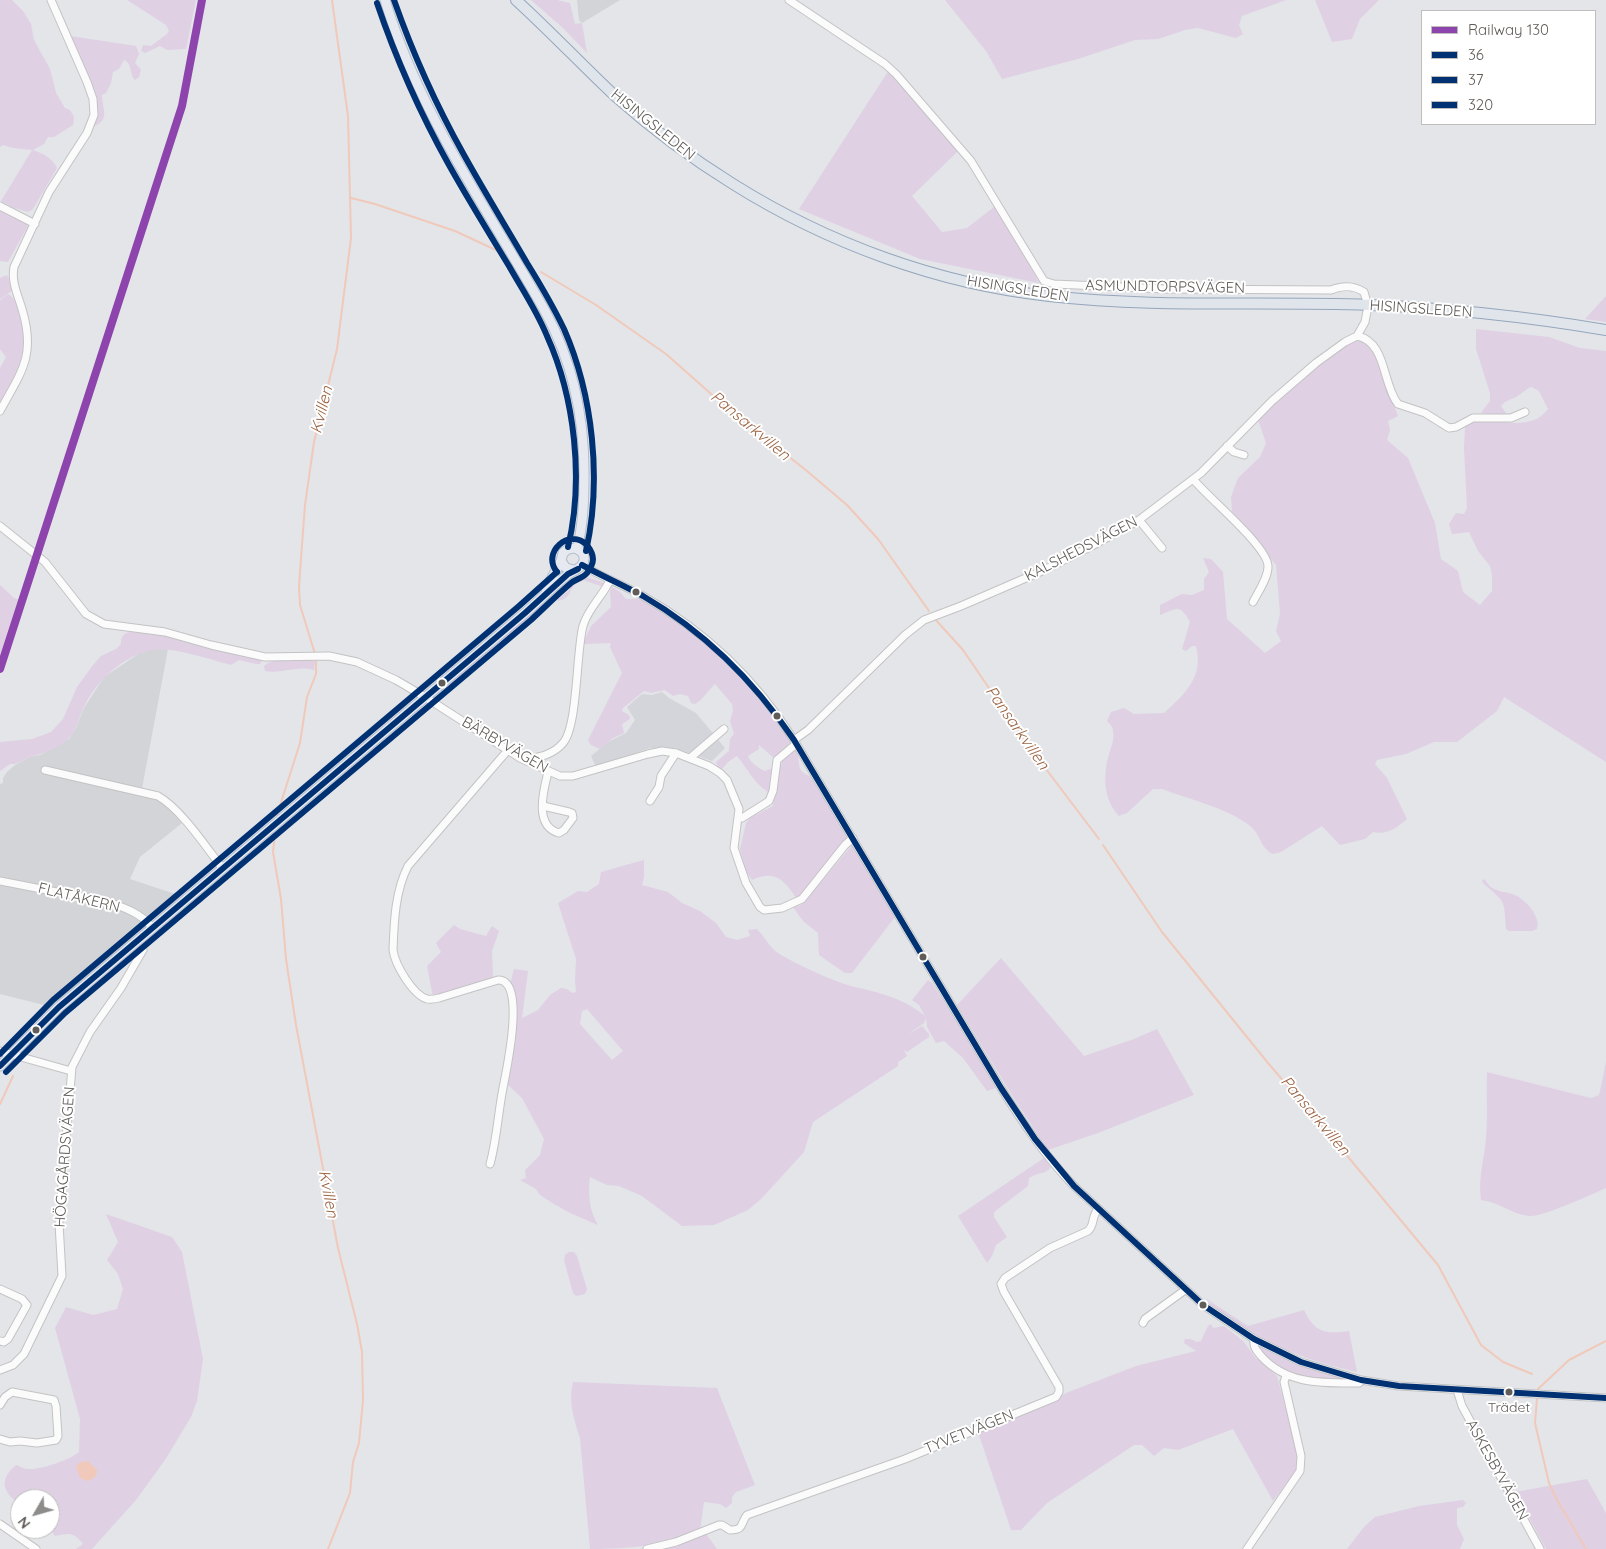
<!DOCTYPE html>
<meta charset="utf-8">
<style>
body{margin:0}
#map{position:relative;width:1606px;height:1549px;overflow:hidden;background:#e3e5e9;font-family:Quicksand,sans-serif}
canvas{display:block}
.legend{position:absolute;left:1421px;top:10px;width:175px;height:115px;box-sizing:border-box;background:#fff;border:1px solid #bfbebd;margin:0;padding:6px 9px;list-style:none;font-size:15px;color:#605c59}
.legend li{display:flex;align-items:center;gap:10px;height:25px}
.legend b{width:25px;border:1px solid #bfbebd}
.north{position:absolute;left:10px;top:1489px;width:50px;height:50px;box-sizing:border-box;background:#fff;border:1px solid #bfbebd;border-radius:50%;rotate:232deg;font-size:14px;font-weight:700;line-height:20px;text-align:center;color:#605c59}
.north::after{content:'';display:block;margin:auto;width:18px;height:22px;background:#8e8c8b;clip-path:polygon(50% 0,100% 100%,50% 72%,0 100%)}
</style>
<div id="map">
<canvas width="1606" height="1549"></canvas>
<ul class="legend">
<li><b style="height:6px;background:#8e44ad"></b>Railway 130</li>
<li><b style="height:6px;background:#003273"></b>36</li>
<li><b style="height:6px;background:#003273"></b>37</li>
<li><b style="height:6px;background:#003273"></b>320</li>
</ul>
<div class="north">N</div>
</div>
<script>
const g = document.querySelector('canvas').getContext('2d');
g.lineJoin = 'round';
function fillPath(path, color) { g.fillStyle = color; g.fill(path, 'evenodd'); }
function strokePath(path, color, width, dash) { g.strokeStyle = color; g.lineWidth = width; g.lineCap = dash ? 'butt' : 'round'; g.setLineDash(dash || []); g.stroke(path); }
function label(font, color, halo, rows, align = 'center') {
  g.font = font + ' Quicksand,sans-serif'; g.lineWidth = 4; g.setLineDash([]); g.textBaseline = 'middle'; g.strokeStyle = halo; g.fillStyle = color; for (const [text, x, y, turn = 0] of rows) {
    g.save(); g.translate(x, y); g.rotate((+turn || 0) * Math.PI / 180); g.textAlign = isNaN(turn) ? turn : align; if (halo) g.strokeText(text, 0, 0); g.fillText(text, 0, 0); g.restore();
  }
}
fillPath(new Path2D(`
 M577,0H620L582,23L579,20Z
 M154,649H168L141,794L155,799L166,806L182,823L140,857L130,879L181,896L52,1007L0,994V784L3,783V778L7,772L15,765L30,757L40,755L69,739L76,728L84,708L104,677L140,653Z`), '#d3d4d8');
fillPath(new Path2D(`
 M662,692L669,698L696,713L725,748L712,761L675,748H650L596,767L591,756L608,742L626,733L635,720L627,707L642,694L652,695Z`), '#d3d5da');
fillPath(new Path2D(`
 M0,0H12L23,11L31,24L34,40L50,69L56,93L65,108L70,110L74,117L73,125L54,137H48L44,144L33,150C44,154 51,157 57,168L33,209L28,212L14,208L1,201L32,150L13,148L3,145L0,147Z
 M127,0H196L186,49L167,50L160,46L145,53L141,51L143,45L151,46L167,34L169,31L166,25Z
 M531,0H557L570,3L575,24L582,23L587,53L563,28Z
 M945,0H1286L1242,16L1239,25L1243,34L1236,38L1198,28L1185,30L1158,39L1135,40L1078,59L1002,79L986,51Z
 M1315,0H1379L1360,19L1352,39L1332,42Z
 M70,36L136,46L139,54L135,63L141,70L139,77L135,80C129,74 133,64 124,60L119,69L113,72L111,83L106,93L102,95C102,110 111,119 93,127L95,116Z
 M889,70L958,151L912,196L942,232L967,228L994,207L1029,264L1039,283L920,259L799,209Z
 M0,210L25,223L28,226L8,262L0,261Z
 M7,275L13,290L0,299V278Z
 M8,294C16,298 17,306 19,314C30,353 18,369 0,402V368L6,357L0,349V300Z
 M1606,296V322L1585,319Z
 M1476,329L1549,337L1580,348L1606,351V762L1504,697L1497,711L1457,742H1434L1406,754L1377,760L1375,764L1387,778L1407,819C1396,828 1388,835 1373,832L1365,839L1340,845L1322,826L1281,852L1273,854C1259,847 1262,835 1249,825C1227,808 1188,799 1162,789H1153L1127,813L1119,816C1103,799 1103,775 1109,754C1111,747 1115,738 1113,731C1113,727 1110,724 1107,721L1111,712L1124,708L1134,714L1164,713C1185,694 1204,677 1196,646H1192L1186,651L1182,649L1190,622C1180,604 1178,608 1160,615V605L1182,594L1192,595L1204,590V579L1209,572L1203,558L1211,559L1223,572L1227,619L1265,653L1281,641L1276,631L1280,614L1276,565L1232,511L1231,497L1238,478L1260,457L1266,443L1257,417L1274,401L1352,338L1366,341L1375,354L1398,416L1388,421L1390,430L1387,440L1408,458L1435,523L1441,559L1458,571L1463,592L1480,605L1492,591V575L1490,566L1478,551L1469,532L1452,534L1449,524L1456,513L1464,514L1467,508L1464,448L1465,427L1477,418C1500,421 1532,431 1548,409L1539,391L1531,387C1525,390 1521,394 1516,397C1510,400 1506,400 1501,406L1508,416L1481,413L1490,401V393L1476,349Z
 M586,577L602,582L605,585L601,586L583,580C581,582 578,582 576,584C567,591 572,599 557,601C560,596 566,594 570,589L569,588L576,581Z
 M0,585L14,598L20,600L0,664Z
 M612,587L620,592L626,599C631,599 637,598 641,600C652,603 662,611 671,617C720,650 760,692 791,742L774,758L759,745V749L748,756C751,763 758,768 765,771L773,768L780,761L782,765L781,759L795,748C802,760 794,771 810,776L849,838L798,901C785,881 776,869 752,880L746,871L740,849L746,823L750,818L773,806L775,796C755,786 750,772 737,756L728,762L722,769L718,767L716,762L729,751L730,739L734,734L730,721L733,711L732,704L715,684C707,691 704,699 695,704L691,703L688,696L680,694L673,696L665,690L651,693L644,691L623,708L622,711L629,715L630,719L622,724L624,733L613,738L600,749L591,745L588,740L622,673L610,647L611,643L583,644L591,626L611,607L610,592Z
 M543,604L548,605L473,665L458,684L446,695L443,692L455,676Z
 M130,632L159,634L262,660L260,664H256L239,660L231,665C212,660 170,646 152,650C123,656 96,681 84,707C79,718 77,729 69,738C60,748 43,753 31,757C24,759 18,765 10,764L0,771V742L32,739L51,732L63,719L77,687L93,665L101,656L116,649L121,644C121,636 123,634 130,632Z
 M313,658L315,662L314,670C298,665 282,674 265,671L264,666C275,656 299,659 313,658Z
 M853,844L895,917L852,973H845L819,955L818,933L803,921L793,907L801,905L806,900Z
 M644,860V877L642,885L668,892L682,903L700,911L716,923L726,937L737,940L750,936L748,930L757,929C763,935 768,944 774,950C786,960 835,982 851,986C877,992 904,998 925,1016L919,1005L912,1000L928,980L932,983L958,1023L996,1088L987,1091L963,1058L944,1041L936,1043L927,1027L926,1018L924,1023L907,1035L922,1026L929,1034V1037L907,1052L904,1050L907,1056L898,1062V1066L813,1122L804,1152L762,1198L748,1210L714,1225L682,1226L642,1196L619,1186L607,1185L590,1177C588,1193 589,1211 598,1225L570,1213L554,1204L540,1195L536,1189L520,1180L526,1178L525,1170L540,1155L544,1139L522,1098L507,1084L515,1044L516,1024L510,984L514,969L528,971L522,1018L538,1010L550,995L561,988L567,989L572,993L576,992L575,981L576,959L558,903L578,891L587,892L599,884L601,872ZM587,1009L623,1051L612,1060L580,1024L582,1011Z
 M1484,879C1487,882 1489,886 1492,888C1499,892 1508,892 1515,895C1526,900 1541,917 1537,929L1532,931H1509L1506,929C1504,900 1506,903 1484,884L1482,881Z
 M454,925L460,929L486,936L492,926L499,931L492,951L493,979L433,997L427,966L441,952L436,943Z
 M1001,958L1084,1056L1134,1039L1157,1029L1194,1095L1098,1133L1048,1150L1015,1100L957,1005Z
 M1606,1062V1188C1593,1194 1540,1218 1529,1216C1511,1214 1499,1202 1481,1200C1478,1176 1484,1162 1486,1139C1488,1117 1486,1095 1487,1072L1591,1098L1599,1095L1600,1091Z
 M1044,1158L1051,1167C1045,1175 1037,1172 1029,1178L1028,1186L994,1212V1217L1007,1237L996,1245L992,1256L987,1263L958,1216Z
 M106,1214L172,1237L182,1252L203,1359L197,1401L191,1417L165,1460L136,1500L92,1549H76L83,1544C74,1532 69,1533 55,1536L50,1529V1499H20V1503C1,1493 0,1478 16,1465C19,1466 24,1469 27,1469C40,1470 70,1460 79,1452L80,1419L55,1328L66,1307L93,1315L117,1309L123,1289L118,1274L107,1260L118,1242Z
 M569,1252H574L577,1256L587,1289L585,1294L576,1296L573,1293L564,1260L565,1255Z
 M1205,1298L1248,1326L1304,1310C1315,1333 1325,1334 1349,1331L1357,1372C1313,1362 1273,1348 1235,1322C1224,1315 1213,1308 1205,1298Z
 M1211,1324L1213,1328L1224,1326L1243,1341L1255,1357L1277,1376L1295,1444L1297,1460L1296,1471L1273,1501L1233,1429L1178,1450L1164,1448L1154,1456L1142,1445H1134L1047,1503L1021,1530H1011L978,1432L1060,1397L1066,1393L1136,1366L1196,1351L1184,1343L1185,1339H1190L1197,1342L1201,1341L1208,1326Z
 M1258,1345L1300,1365L1348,1380H1314L1281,1370L1257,1348Z
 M573,1382L717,1388L755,1485L736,1492L732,1497V1503L726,1508L720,1504L704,1502L700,1531C663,1546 629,1549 590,1549L580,1438C574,1421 568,1400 573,1382Z
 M1587,1479L1606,1513V1549H1546L1515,1492Z
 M1463,1500L1466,1503L1463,1507L1457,1508V1525L1464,1539L1460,1549H1347L1364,1527L1375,1517L1419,1506Z
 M706,1534L717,1549H663Z`), '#dfd0e4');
fillPath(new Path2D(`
 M88,1461L97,1470C97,1477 93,1479 87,1481L80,1478L76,1466L81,1462Z`), '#f0c9ba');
strokePath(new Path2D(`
 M351,198L375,204L455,231L498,251
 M541,272L596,305L666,354L727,408L807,471L847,505L878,539L929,611
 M935,619L963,650L1030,748L1099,839
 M315,654L300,605L299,587L301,558L305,505L314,442L337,349L351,238L348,116L332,0
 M277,815L300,743L307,697L316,674V659
 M275,834L273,852L281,899L286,959L296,1025L338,1248L357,1324L362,1352L363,1400L359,1443L353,1462L350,1493L328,1549
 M1103,845L1162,932L1268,1063L1329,1134L1438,1265L1481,1345L1503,1362L1532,1374
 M0,1104L13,1076
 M1538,1389L1569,1360L1606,1341
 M1537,1399L1535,1423L1549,1483L1557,1500L1586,1549`), '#f0c9ba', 2);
const minor = new Path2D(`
 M789,0L885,64L896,74L971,161L1044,281L1054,284L1166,289L1331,290C1343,285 1353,285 1364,292L1366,299
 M0,206L35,224
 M1357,336C1387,342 1382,384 1398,404L1425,413L1449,428L1456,427L1473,418H1511L1525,412
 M0,411C22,371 36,355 22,309C18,295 11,282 14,267L49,192L87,133L94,115L93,99L87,82L51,0
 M1227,446L1234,452L1244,455
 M1193,479C1207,497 1269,547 1268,567C1268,578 1258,592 1253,602
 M1139,520L1162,548
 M0,526L45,562L86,614L104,624L165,632L211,645L265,657L329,656L357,662L396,680L425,697L520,758L560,776H573L648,754L662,751L676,753L709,766L720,773L727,780L739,809L734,848L746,883L760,907L764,910L782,908L802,899L845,845L853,838
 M582,565C602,577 623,585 643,596C705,631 756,680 794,740L1001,1088C1023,1123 1045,1156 1074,1186L1203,1305L1254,1339L1301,1362L1361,1380L1399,1386L1606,1398
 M794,740L808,730L905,635L924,620L961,606L1042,571L1092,546L1139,520L1201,473L1272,401L1316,363L1345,342L1357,336L1365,322L1367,311
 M690,758L724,729
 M525,760C539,757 553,755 563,743C578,726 576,652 583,626C588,608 603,596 610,580
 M45,770L158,796C181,809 206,847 223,869
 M650,801L659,787L661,776L676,753
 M543,806L569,812L572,813L573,818L564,830L559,833C533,826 544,789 548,772
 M738,818H742L769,801L773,791L777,760L796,744
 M0,881L108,902C123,907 143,914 152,928
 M0,1051L71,1071
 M490,1164C497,1139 498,1113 503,1088C506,1072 527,979 498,980L439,998C435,999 431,1000 427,999C413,995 395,965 393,950C394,923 395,891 408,866L508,750
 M0,1289L22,1299L27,1305L8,1339L4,1342L0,1341
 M1143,1323L1145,1319L1185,1290
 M1254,1339C1253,1347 1256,1350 1261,1356C1287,1385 1323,1383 1359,1383L1361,1381
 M0,1370L13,1365L24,1354L62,1276L59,1223L72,1067L90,1032L121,988L143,950
 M1457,1390L1462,1406L1540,1549
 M0,1405L5,1397L12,1392L54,1400L56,1406L58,1436L56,1440L37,1443L20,1441L10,1442L0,1439
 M0,1524L36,1549
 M647,1549L676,1542L719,1525H722L730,1530C745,1530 740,1523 747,1515L905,1459L1056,1397L1059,1392V1387L1004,1292L1001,1284L1005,1278L1050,1248L1088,1231C1095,1225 1091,1217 1098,1209
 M1247,1549L1300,1471L1301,1456L1284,1382L1286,1376`);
const major = new Path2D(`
 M385,0C420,115 487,208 545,311C574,364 585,421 584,480C584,503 583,526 577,549
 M546,593L547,587L561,561
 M0,1066L59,1007L525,613C539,601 551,588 566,576C570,572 578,570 582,565C590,553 574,542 563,553L561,561L566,568L574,570`);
const highway = new Path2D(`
 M516,0C550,31 581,64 614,95C651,128 691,158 733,184C827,243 938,284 1049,296C1156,308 1263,301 1370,305C1449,308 1528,317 1606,330`);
strokePath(minor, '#c3c3c3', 9);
strokePath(major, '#b3bece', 11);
strokePath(highway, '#95a6bb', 12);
strokePath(minor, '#fbfbfc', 7);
strokePath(major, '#e6e9f0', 9);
strokePath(highway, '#e0e5ec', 10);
strokePath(new Path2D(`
 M582,565C602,576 623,585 643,596C705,632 754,681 794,740L1001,1088L1035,1139L1074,1186L1203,1305L1254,1339L1301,1362L1361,1380L1399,1386L1606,1398
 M0,1066L59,1007L525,613L568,574L578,569`), '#003273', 6);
strokePath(new Path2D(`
 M377,3C396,59 420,113 449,165C468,199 489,233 509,266C522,289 537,311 547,336C575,398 584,480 568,547
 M6,1072L65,1013L531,620C544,608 557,595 571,583C576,579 583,578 587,573C590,569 593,564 593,559C593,554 590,549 587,545C569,527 541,553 557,572`), '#003273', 6);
strokePath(new Path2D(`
 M394,0C413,54 436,105 464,155C484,191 506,227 527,263C540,284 553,306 564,329C593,395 602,480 586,551
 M0,1054L53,1000L519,606L557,572`), '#003273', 6);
strokePath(new Path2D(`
 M0,669L182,106L202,0`), '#8e44ad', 8);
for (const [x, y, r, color] of [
 [636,592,4.5,"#605c59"],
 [442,683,4.5,"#605c59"],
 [777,716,4.5,"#605c59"],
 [923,957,4.5,"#605c59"],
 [36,1030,4.5,"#605c59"],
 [1203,1305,4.5,"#605c59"],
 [1509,1392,4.5,"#605c59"]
]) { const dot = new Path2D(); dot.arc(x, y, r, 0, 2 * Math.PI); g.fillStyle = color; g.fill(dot); strokePath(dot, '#fff', 2); }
label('14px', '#605c59', '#fff', [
 ["Trädet",1509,1408]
]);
label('15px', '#605c59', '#fff', [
 ["HISINGSLEDEN",653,125,39],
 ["ASMUNDTORPSVÄGEN",1165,287,1],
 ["HISINGSLEDEN",1018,289,9],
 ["HISINGSLEDEN",1421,309,4],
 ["KALSHEDSVÄGEN",1081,549,-27],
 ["BÄRBYVÄGEN",505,745,30],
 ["FLATÅKERN",79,898,14],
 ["HÖGAGÅRDSVÄGEN",65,1157,-86],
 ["TYVETVÄGEN",969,1432,-22],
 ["ASKESBYVÄGEN",1497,1470,61]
]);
label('italic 16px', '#9c6444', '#fff', [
 ["Kvillen",322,410,-76],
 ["Pansarkvillen",750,426,40],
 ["Pansarkvillen",1017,728,55],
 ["Pansarkvillen",1315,1116,50],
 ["Kvillen",328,1194,79]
]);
</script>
